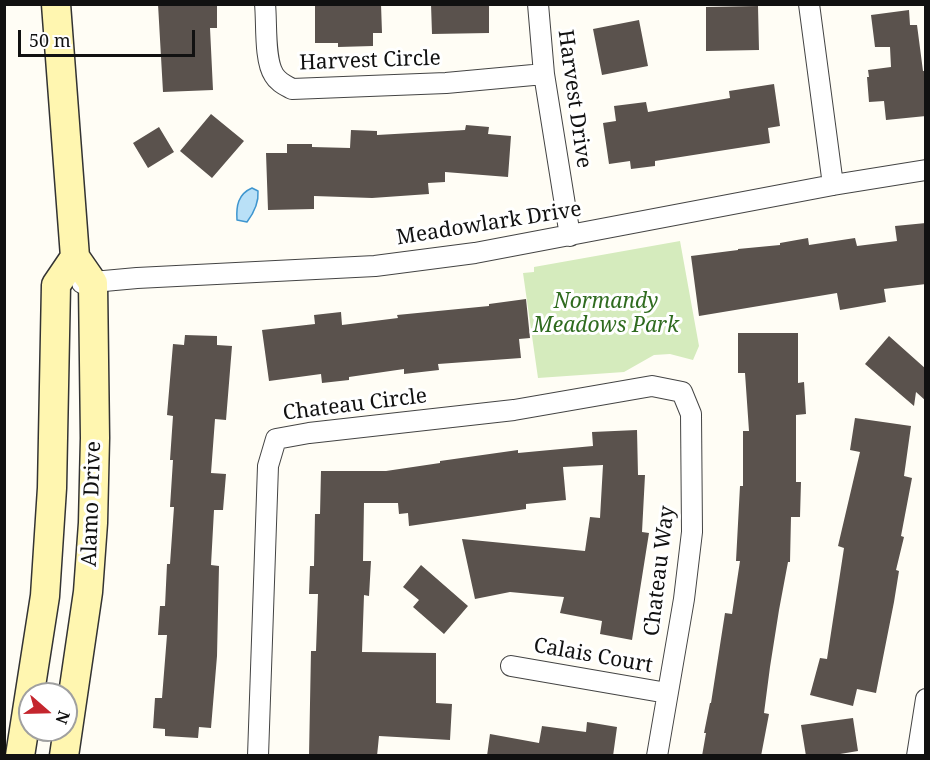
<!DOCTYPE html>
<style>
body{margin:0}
#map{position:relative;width:930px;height:760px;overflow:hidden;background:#fffdf5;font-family:"Noto Serif",serif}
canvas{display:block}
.frame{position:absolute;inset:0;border:6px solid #111;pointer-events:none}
.north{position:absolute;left:18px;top:682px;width:60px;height:60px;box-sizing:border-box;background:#fff;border:2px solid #a0a0a0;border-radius:50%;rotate:110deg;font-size:16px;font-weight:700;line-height:24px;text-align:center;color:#111}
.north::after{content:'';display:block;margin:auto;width:21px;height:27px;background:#c4262e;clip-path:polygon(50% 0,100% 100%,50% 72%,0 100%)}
.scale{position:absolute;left:18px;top:30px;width:177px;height:27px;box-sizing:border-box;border:3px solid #111;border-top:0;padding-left:8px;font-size:18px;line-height:21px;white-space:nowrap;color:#111;-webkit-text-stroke:4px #fff;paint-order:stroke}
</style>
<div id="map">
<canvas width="930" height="760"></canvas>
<div class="frame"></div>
<div class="north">N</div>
<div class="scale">50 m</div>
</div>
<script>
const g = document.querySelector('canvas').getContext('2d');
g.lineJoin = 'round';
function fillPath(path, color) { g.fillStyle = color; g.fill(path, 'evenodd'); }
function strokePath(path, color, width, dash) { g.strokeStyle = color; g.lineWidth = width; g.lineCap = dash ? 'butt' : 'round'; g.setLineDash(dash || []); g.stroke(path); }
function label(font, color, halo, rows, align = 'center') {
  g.font = font + ' "Noto Serif",serif'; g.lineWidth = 6; g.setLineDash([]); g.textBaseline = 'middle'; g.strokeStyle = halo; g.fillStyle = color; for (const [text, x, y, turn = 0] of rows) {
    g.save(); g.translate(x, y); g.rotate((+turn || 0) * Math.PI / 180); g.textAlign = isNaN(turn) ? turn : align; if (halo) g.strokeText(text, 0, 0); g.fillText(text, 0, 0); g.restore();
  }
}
fillPath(new Path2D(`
 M680,241L699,346L693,360L670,354L654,355L624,372L538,378L523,273L534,272V267Z`), '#d5ebbd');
const water = new Path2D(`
 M252,188L258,191C259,203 253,214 247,222L237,220C236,206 238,194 252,188Z`);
fillPath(water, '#b9e0f7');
strokePath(water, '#3f96cf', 1.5);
fillPath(new Path2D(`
 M158,4H217V28H210L213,90L163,92Z
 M315,4H381L382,33H373V46L338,47V43H315Z
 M431,4H489V33L432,34Z
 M758,6L759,50L706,51V7Z
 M909,10L910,25H917L923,71H926V116L886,120L884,101L869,102L867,77H869L868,70L891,67L890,47H875L871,15Z
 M639,20L648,66L602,75L593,29Z
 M774,84L780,126L768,128L770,143L655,161V166L631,169L630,161L609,164L603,123L616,121L614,106L646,102L648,112L730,98L729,91Z
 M211,114L244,141L212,178L180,151Z
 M466,125L489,127L488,134L511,136L508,177L445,172V182L428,183L429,194L372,198L314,196V209L268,210L266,153H287V144H312V147L350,148L351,130L377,131V135L465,130Z
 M159,127L174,152L148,168L133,143Z
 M926,223V284L884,289L886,302L840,310L837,293L699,316L691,256L738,250V249L780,245V243L808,238L809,245L855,238L857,246L897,241L895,226Z
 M526,299L530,338L519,339L521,358L438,364L439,370L404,374V369L349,377V380L322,383L321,374L269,381L262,330L315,324L314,315L341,312L342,325L398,318L397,315L489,306V304Z
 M738,333H798V383L804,382L806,414L796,415V482H801L800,517H791L790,562H788L779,610L770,667L764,713L769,714L761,756H702L706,733H704L710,703H711L725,613L732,614L740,561H736L740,486H743V431H749L745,373H738Z
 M185,335L217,336V345L232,346L226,420L215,419L211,473L226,474L223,510H214L211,565L219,566L217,656L211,728L199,727L198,738L165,736V729L153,728L155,698H162L167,635H158L160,606H165L167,564H170L174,507H170L173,460H170L173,416L167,415L173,344L184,345Z
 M889,336L926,369V401L916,392L914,406L865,364Z
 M855,418L911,426L904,476L912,478L901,536L904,537L896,570L899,571L894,602L876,693L857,689L853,706L810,695L820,658L827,659L844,548L838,546L860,452L850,450Z
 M637,430L638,475H645L642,532L649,533L632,640L600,634L602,621L560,613L564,597L510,592L475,599L462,539L585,551L590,517L600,518L603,465L563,467L566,500L526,504V509L409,526L408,513L399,514L398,503H364L363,561H371L369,596L364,595L362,652L436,653V703L452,704L450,740L379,736L377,756H309L311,651H316L318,594H309L310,566H314L315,514H320L321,471H386L440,463V461L518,450V453L593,446L592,432Z
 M421,565L468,606L444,634L413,607L419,600L403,587Z
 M853,718L858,751L828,756H806L801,725Z
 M587,722L617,727L613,756H487L490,734L539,743L542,726L586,732Z`), '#5a524d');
const street = new Path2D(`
 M265,4C267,22 264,60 274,75C278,82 285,85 292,89L446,83L544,74
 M538,4L544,74L570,236
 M809,4L833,185
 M82,283L137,278L375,266L475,253L833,185L926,170
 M511,666L667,693
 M258,756L268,466L276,439L309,433L514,410L652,386L682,392L691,414L692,532L684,599L657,756
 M917,756L926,699`);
const secondary = new Path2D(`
 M56,4L75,257L93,283L95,438L93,523L88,592L64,756
 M20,756L45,596L52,488L56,285L75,257`);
strokePath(street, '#444', 22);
strokePath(secondary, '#333', 31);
strokePath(street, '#fff', 20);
strokePath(secondary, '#fff6b0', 28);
label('21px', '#111', '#fff', [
 ["Harvest Circle",370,61,-2],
 ["Harvest Drive",574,99,82],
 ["Meadowlark Drive",489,224,-9],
 ["Chateau Circle",355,405,-7],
 ["Alamo Drive",92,504,-88],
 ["Chateau Way",660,571,-83],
 ["Calais Court",593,656,10]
]);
label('italic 21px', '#2f6b1f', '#fff', [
 ["Normandy",606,302],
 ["Meadows Park",606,326]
]);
</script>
